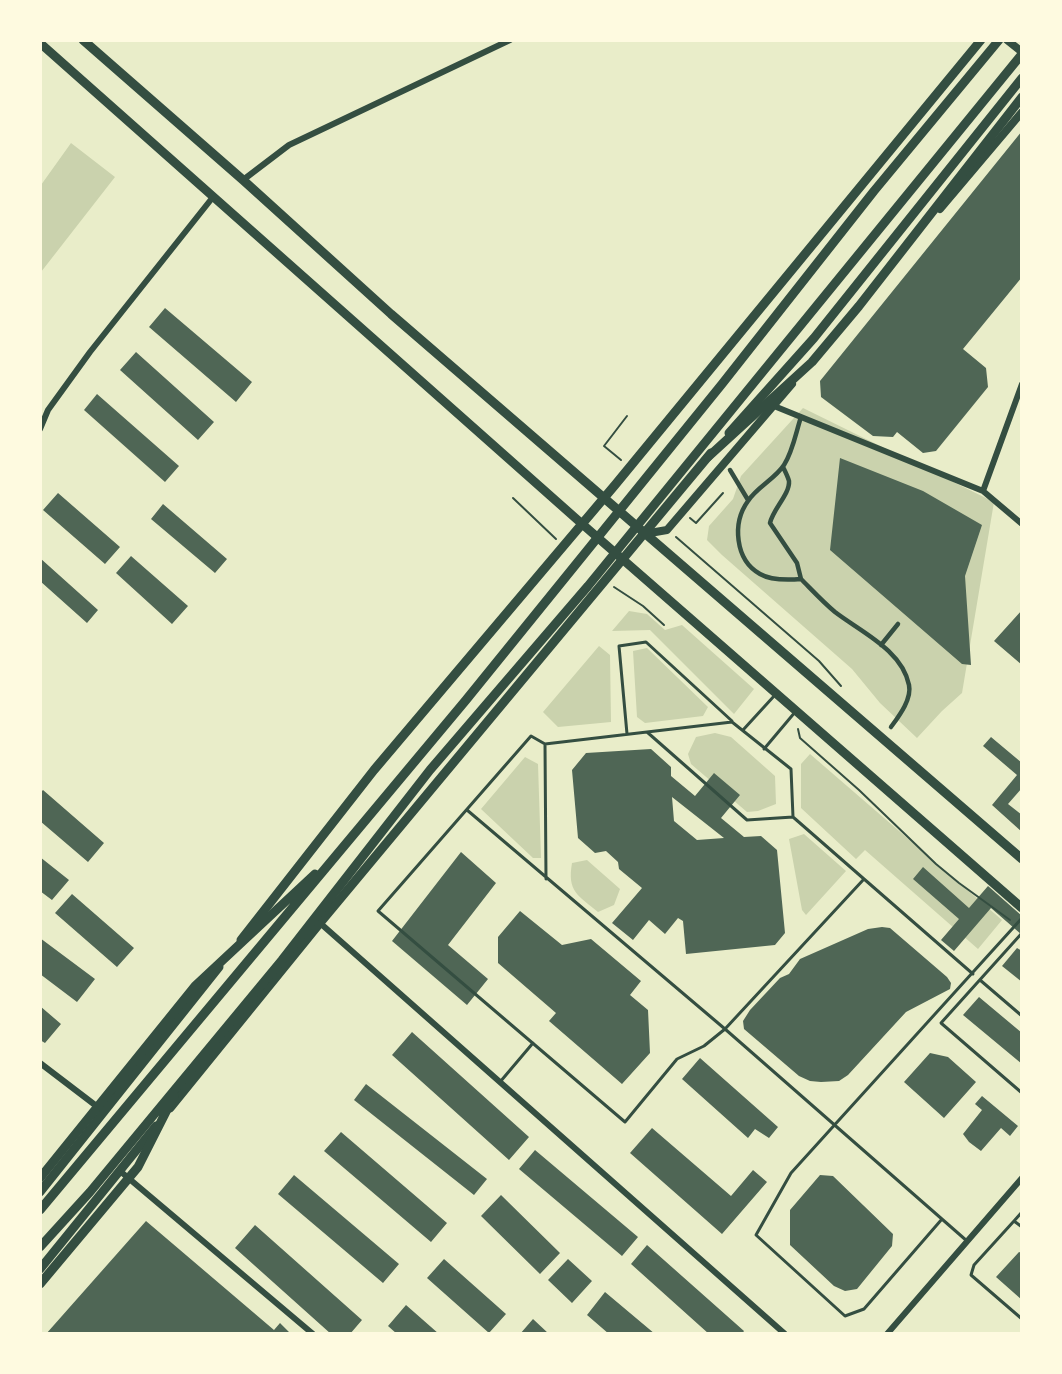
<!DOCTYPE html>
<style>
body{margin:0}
#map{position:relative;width:1062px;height:1374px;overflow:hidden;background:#e9edc9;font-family:Ubuntu,sans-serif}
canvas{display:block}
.frame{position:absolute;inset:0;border:42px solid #fefae0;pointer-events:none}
</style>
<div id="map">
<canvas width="1062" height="1374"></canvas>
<div class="frame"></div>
</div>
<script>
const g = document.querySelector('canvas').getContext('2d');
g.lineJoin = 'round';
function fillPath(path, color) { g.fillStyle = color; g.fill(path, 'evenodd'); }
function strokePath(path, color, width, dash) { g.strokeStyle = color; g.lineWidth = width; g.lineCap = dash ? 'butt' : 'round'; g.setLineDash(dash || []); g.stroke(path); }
fillPath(new Path2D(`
 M71,143L115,177L41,272V185Z
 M803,408L994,502L962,693L942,711L917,738L880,703L852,669L722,555L707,540L709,526L733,499L741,476Z
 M629,611L647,614L665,630L682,625L754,689L734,714L650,630L612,631Z
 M599,646L610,655L611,722L558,727L543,712Z
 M647,648L708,707L703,716L645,723L637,717L633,651Z
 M715,733L731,737L775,776L776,804L758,811L747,812L691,764L688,754L696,737Z
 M810,754L1002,920L978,949L865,850L856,859L801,808V764Z
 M525,757L538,764L541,858H533L481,809Z
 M804,834L846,871L806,915L802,910L789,839Z
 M587,860L620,889L614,905L598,912C578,895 567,892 572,863Z`), '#cad2ad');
fillPath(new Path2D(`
 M1022,131V277L963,349L986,368L988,387L936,451L923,453L897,432L893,437L873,436L821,397L820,381Z
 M165,308L252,382L236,402L149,327Z
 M136,352L214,422L198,440L120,370Z
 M97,394L179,466L165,482L84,410Z
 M840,458L923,491L982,525L965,576L971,665L962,664L830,550Z
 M58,493L120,547L105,564L43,510Z
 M163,504L227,559L215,573L151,519Z
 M131,556L188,606L172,624L116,573Z
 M40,558L98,610L87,623L40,581Z
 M1022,610V665L994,641Z
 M991,737L1022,763V788L1008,804L1022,815V832L992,805L1017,775L983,746Z
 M651,749L671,767V776L695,796L714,773L740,795L721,818L744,837L761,836L777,850L785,933L775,945L686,954L683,921L678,918L665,934L649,920L633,940L612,923L642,888L619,869L618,862L606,851L595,853L578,838L572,770L586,753ZM672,797L724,838L697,840L674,821Z
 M43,790L104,843L88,862L40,821V793Z
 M461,852L496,883L448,945L488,979L467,1005L392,941Z
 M40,857L69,880L52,900L40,891Z
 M923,867L969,908L988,886L1022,916V935L991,908L954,951L941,940L959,919L913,879Z
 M72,894L134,948L117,967L55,913Z
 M520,911L562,945L591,939L641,981L630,995L648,1010L650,1053L622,1084L549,1021L556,1013L498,963V937Z
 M882,927L890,928L947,977L951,983L950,989L906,1012L848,1075L839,1081L821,1082L810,1081L799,1076L744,1029L743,1021L750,1010L780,978L789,974L800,959L868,929Z
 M40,938L95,979L77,1002L40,974Z
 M1017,948L1022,951V982L1002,966Z
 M979,997L1022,1033V1064L963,1015Z
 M40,1006L61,1024L45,1043L40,1040Z
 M412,1032L529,1137L509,1160L392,1055Z
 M930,1053L948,1057L976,1082L944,1118L904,1082Z
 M700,1058L778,1127L769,1138L755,1129L748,1138L682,1079Z
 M366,1084L487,1179L474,1195L354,1100Z
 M982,1096L1018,1126L1010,1136L1001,1128L981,1151L969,1142L963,1134L982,1110L975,1104Z
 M652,1128L731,1196L753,1170L767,1182L722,1234L630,1153Z
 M341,1132L447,1223L431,1242L324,1151Z
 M535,1150L638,1237L622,1256L519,1169Z
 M294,1175L399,1264L383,1283L278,1194Z
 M820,1175L833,1176L893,1234L892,1246L857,1289L845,1291L834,1286L790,1245V1210Z
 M501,1195L560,1253L540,1274L481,1216Z
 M146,1221L274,1330L280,1323L291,1334H46Z
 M255,1225L362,1320L350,1334H331L235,1248Z
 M647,1245L744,1331L742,1334H709L631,1264Z
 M1019,1252L1022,1253V1300L996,1277Z
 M444,1259L506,1314L489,1333L427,1278Z
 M568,1259L592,1281L572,1303L548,1280Z
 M605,1292L655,1334H609L587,1315Z
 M406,1305L439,1334H397L388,1326Z
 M533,1319L549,1334H520Z`), '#4f6655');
strokePath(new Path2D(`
 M621,460L604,446L627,416
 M513,498L556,539
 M690,518L696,523L723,493
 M676,537L819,661L841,686
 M614,587L643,606L664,625
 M798,729L800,738L859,790L936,864L959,883L1010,920`), '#344e41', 2);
strokePath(new Path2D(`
 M743,730L775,695
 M647,732L747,820L793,817
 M627,734L619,646L646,642L732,721
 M545,744L531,736L378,911L625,1122L677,1059L704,1046L725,1029L864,879L793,817L791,769L732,722L545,744L546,879
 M764,749L796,711
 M467,810L725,1029L967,1241
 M864,879L973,974
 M1022,933L941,1023L1022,1093
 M980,980L1022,1016
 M500,1082L533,1043
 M1022,1212L1014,1221L1022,1227
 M942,1219L864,1309L845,1316L756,1235L791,1173L1022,918
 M1014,1221L974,1265L971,1275L1022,1319`), '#344e41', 3);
strokePath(new Path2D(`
 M801,417C796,432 793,451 784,465C775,479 757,487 748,501C732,523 735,560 760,574C772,581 789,580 801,579C812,590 823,602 835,612C861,632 902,650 909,685C912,699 899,716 891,727
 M783,467C785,471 788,477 789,481C790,494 773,509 770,523L797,563L801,579
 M730,470L748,500
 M881,645L898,624`), '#344e41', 4.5);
strokePath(new Path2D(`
 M243,180L289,145L510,40
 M774,406L983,491L1022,524
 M40,429L48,410L90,352L213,197
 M983,491L1022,384
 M320,923L785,1334
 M40,1063L99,1108
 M120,1171L313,1334
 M887,1334L1022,1178`), '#344e41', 6);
strokePath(new Path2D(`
 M1007,40L1022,52`), '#344e41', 8);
strokePath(new Path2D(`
 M940,209L1022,112
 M644,534L667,530L792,384`), '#344e41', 8);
strokePath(new Path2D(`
 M83,40L243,180L391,314L1022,859
 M40,43L581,523L1022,908
 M729,433L814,338L1022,78
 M241,940L374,770L615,485L981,40
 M170,1108L320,923L711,453
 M40,1192L219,967
 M40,1269L156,1126`), '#344e41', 9);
strokePath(new Path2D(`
 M708,457L812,362L859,306L1022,97
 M40,1178L195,986L315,874
 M40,1210L466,700L722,384L874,191L999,40
 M40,1247L90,1192L282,960L430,770L588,586L1022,54
 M40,1284L138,1167L174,1096`), '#344e41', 9);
</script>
